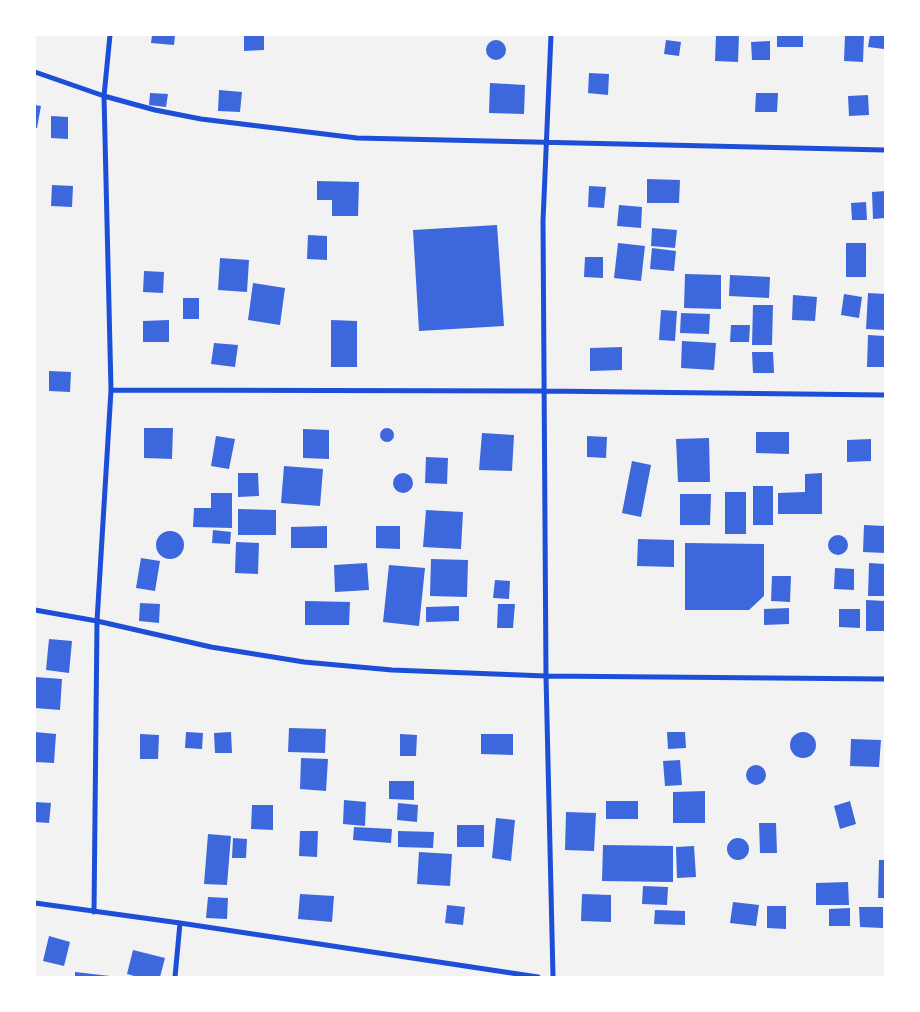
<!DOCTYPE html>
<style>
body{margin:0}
#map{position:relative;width:920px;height:1012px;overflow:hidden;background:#f2f2f2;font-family:"Noto Sans",sans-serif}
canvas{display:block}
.frame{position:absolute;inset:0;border:36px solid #fff;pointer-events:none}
</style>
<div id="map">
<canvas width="920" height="1012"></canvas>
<div class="frame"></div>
</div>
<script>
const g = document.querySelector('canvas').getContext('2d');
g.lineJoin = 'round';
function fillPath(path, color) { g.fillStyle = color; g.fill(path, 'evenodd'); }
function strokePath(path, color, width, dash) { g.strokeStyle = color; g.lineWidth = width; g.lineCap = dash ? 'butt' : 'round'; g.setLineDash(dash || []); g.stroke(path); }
fillPath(new Path2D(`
 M152,35H175L174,45L151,43Z
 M244,35H264V50L244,51Z
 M716,35H739L738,62L715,61Z
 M777,35H803V47H777Z
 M845,35H864L863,62L844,61Z
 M870,35H885L884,49L868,47Z
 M666,40L681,42L679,56L664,54Z
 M486 50a10 10 0 1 1 20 0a10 10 0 1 1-20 0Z
 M770,41V60H752L751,42Z
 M589,73L609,74L608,95L588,93Z
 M490,83L525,85L524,114L489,113Z
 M219,90L242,92L240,112L218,111Z
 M150,93L168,94L166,107L149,105Z
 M756,93H778L777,112H755Z
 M868,95L869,115L849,116L848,96Z
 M35,105L41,106L37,128H35Z
 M51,116L68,117V139L51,138Z
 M647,179L680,180L679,203H647Z
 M317,181L359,182L358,216H332V200H317Z
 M52,185L73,186L72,207L51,206Z
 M589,186L606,187L604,208L588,207Z
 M885,191V218L873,219L872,192Z
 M866,202L867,220H852L851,203Z
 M619,205L642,207L641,228L617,226Z
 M497,225L504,326L419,331L413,230Z
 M652,228L677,230L675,248L651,246Z
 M308,235L327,236V260L307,259Z
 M618,243L645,246L641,281L614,278Z
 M846,243H866V277H846Z
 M652,248L676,251L674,271L650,269Z
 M585,257H603V278L584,277Z
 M220,258L249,260L247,292L218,290Z
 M144,271L164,272L163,293L143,292Z
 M685,274L721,275V309L684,308Z
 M730,275L770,277L769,298L729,296Z
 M253,283L285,288L280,325L248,320Z
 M868,293L885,294V330L866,329Z
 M844,294L862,297L859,318L841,315Z
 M793,295L817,297L815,321L792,320Z
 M183,298H199V319H183Z
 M753,305H773L772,345H752Z
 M661,310L677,311L675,341L659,340Z
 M681,313L710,314L709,334L680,333Z
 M169,320V342H143V321Z
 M331,320L357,321V367H331Z
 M731,325H750L749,342H730Z
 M868,335L885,336V367H867Z
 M682,341L716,343L714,370L681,368Z
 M214,343L238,345L235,367L211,364Z
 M622,347V370L590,371V348Z
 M752,352H773L774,373H753Z
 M49,371L71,372L70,392L49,391Z
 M380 435a7 7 0 1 1 14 0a7 7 0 1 1-14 0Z
 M144,428H173L172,459L144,458Z
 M303,429L329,430V459L303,458Z
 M756,432H789V454L756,453Z
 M482,433L514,435L512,471L479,470Z
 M216,436L235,439L229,469L211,466Z
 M587,436L607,437L606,458L587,457Z
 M709,438L710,482H678L676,439Z
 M871,439V461L847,462V440Z
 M426,457L448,458L447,484L425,483Z
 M632,461L651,465L641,517L622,513Z
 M284,466L323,469L320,506L281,503Z
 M238,473H258L259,496L238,497Z
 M822,473V514H778V493L805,492V474Z
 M393 483a10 10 0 1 1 20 0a10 10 0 1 1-20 0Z
 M753,486H773V525H753Z
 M725,492H746V534H725Z
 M211,493H232V528L193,527L194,508H211Z
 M680,494H711L710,525H680Z
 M238,509L276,510V535H238Z
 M426,510L463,512L461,549L423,547Z
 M864,525L885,526V553L863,552Z
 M327,526V548H291V527Z
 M376,526H400V549L376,548Z
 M213,530L231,532L230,544L212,543Z
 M156 545a14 14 0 1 1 28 0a14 14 0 1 1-28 0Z
 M828 545a10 10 0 1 1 20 0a10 10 0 1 1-20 0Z
 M638,539L674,540V567L637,566Z
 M236,542L259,543L258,574L235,573Z
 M685,543L764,544V596L749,610H685Z
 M141,558L160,561L155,591L136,588Z
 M431,559L468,560L467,597L430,596Z
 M367,563L369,590L335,592L334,565Z
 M869,563L885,564V596H868Z
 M389,565L425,568L419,626L383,622Z
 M835,568L854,569V590L834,589Z
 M772,576H791L790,602L771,601Z
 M495,580L510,581L509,599L493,598Z
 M866,600L885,601V631H866Z
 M305,601L350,602L349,625H305Z
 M140,603L160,604L159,623L139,621Z
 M498,604H515L513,628H497Z
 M459,606V621L426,622V607Z
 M789,608V624L764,625V609Z
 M839,609H860V628L839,627Z
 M49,639L72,641L69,673L46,670Z
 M35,677L62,679L60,710L35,708Z
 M289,728L326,729L325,753L288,752Z
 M35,732L56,734L54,763L35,762Z
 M186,732L203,733L202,749L185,748Z
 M231,732L232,753H215L214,733Z
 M667,732H685L686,748L668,749Z
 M790 745a13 13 0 1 1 26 0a13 13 0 1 1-26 0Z
 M140,734L159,735L158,759H140Z
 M400,734L417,735L416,756H400Z
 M481,734H513V755L481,754Z
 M851,739L881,740L879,767L850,766Z
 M301,758L328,759L326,791L300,789Z
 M680,760L682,785L665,786L663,761Z
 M746 775a10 10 0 1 1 20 0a10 10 0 1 1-20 0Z
 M389,781H414V800L389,799Z
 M705,791V823H673V792Z
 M344,800L366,802L365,826L343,824Z
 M606,801H638V819H606Z
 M850,801L856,824L840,829L834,806Z
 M35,802L51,803L49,823L35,822Z
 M398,803L418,805L417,822L397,820Z
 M252,805H273V830L251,829Z
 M566,812L596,813L594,851L565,850Z
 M496,818L515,820L511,861L492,858Z
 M759,823H776L777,853H760Z
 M457,825H484V847H457Z
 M354,827L392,829L391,843L353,840Z
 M300,831H318L317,857L299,856Z
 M398,831L434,832L433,848L398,847Z
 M208,834L231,836L227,885L204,884Z
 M727 849a11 11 0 1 1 22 0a11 11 0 1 1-22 0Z
 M233,838L247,839L246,858H232Z
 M603,845L673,846V882L602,881Z
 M694,846L696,877L677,878L676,847Z
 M419,852L452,854L450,886L417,884Z
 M879,860H885V898H878Z
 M848,882L849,905H816V883Z
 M643,886L668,887L667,905L642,904Z
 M300,894L334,896L332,922L298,919Z
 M582,894L611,895V922L581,921Z
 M208,897L228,898L227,919L206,918Z
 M733,902L759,905L756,926L730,923Z
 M447,905L465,907L463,925L445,923Z
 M767,906H786V929L767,928Z
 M859,907H883V928L860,927Z
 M850,908V926H829V909Z
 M655,910L685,911V925L654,924Z
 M49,936L70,942L64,966L43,961Z
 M133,950L165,958L160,977H138L127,974Z
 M75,972L110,976L109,977H75Z`), '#3d67dc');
strokePath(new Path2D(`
 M551,35L543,221L546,676L553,977
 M35,72L104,96L155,110L201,119L357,138L885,150
 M111,390L545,391L885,395
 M35,610L97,621L211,647L304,662L392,670L546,676L885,679
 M35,903L180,923L538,977
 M94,912L97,621L111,390L104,96L110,35
 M175,977L180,923`), '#1d4ed8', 5);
</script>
